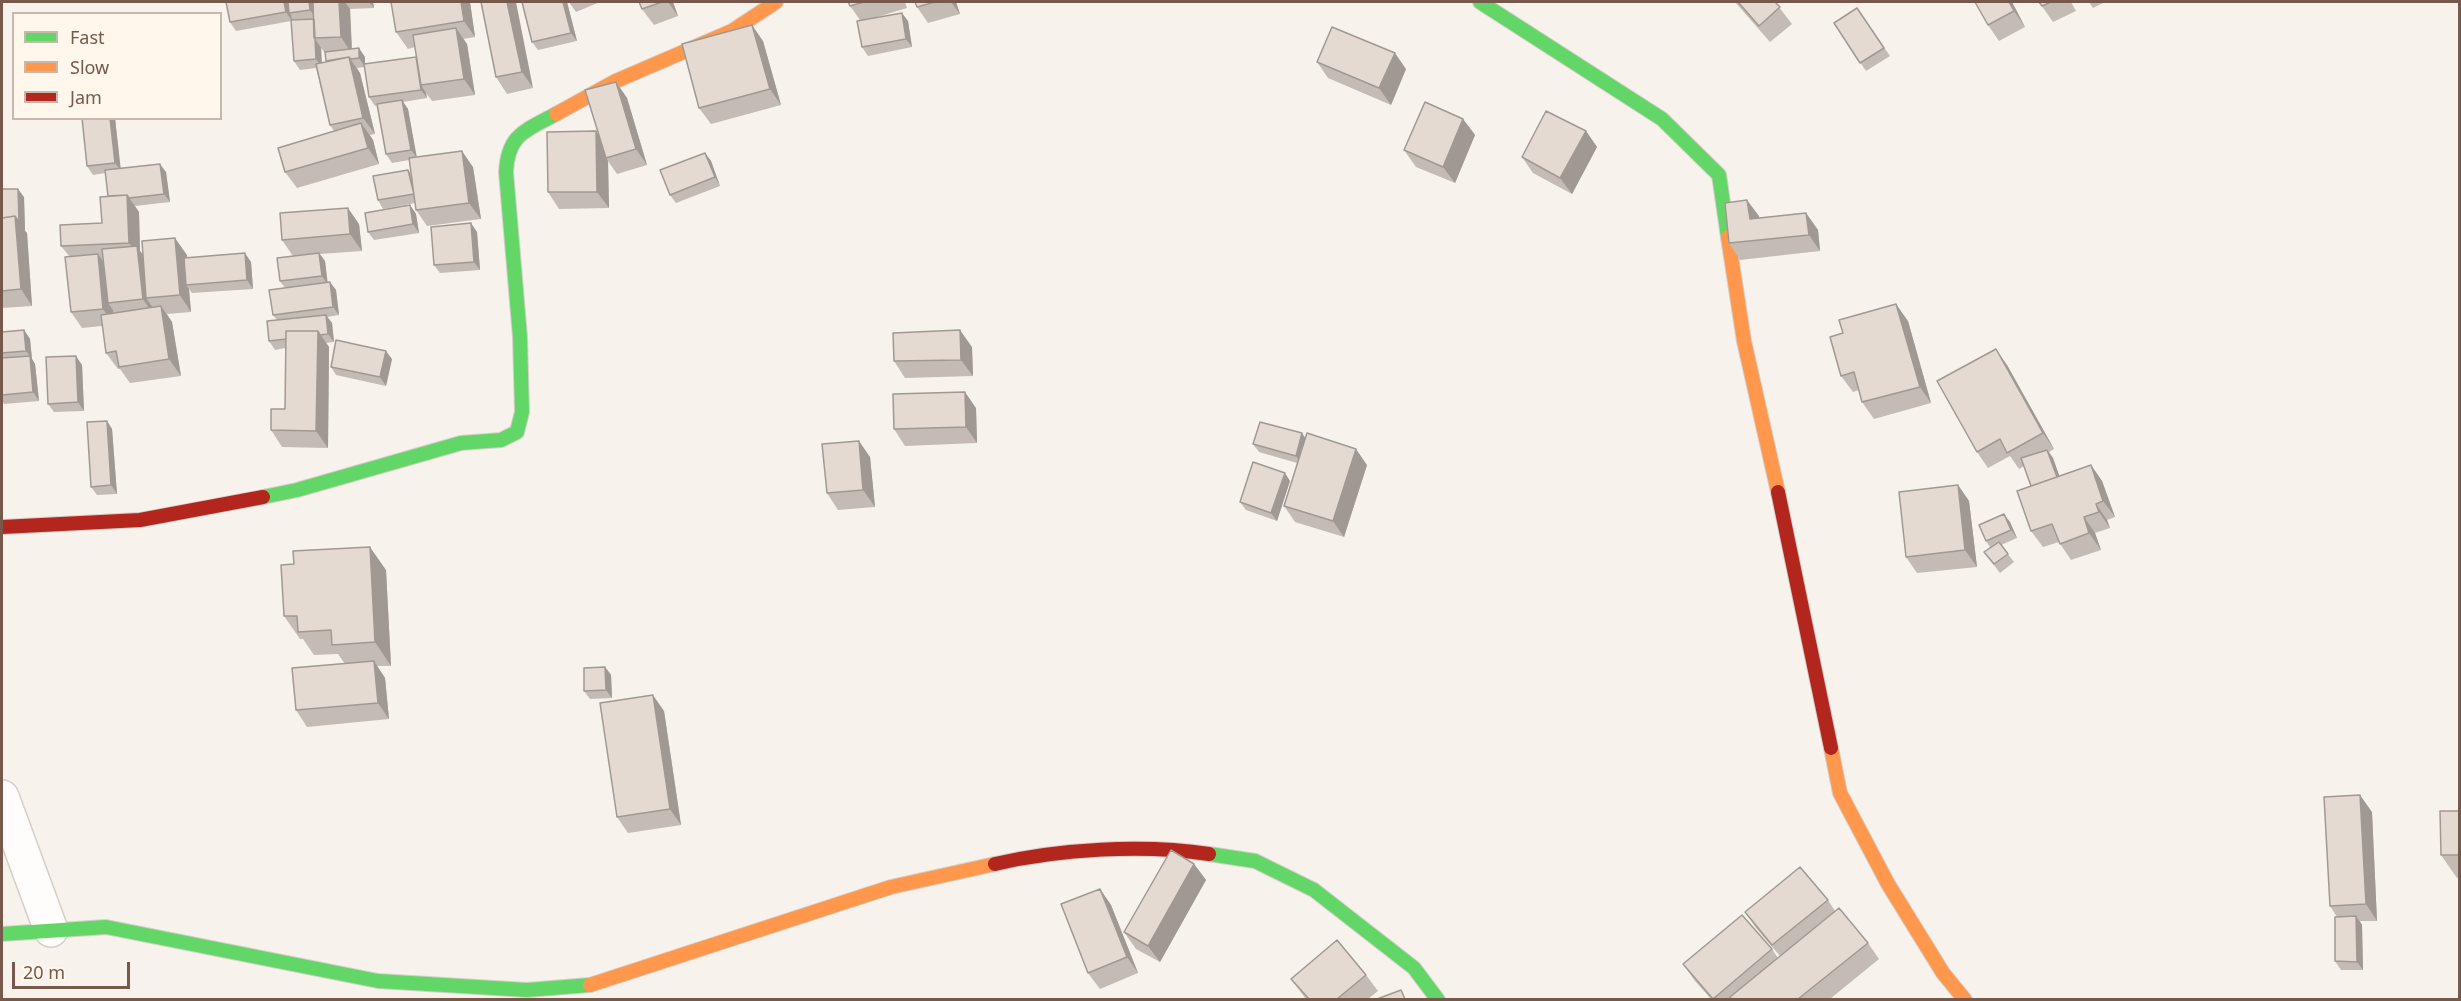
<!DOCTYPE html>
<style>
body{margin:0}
#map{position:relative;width:2461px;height:1001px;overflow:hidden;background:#f7f2eb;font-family:"Noto Sans",sans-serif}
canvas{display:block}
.frame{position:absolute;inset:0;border:3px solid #76594a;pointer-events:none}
.legend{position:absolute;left:12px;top:12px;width:210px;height:108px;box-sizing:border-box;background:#fff7ec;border:2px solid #c8b8ab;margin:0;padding:8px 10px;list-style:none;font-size:18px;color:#76594a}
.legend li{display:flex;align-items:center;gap:12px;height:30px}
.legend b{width:30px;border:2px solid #c8b8ab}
.scale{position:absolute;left:12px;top:962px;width:118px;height:27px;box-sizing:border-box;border:3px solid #76594a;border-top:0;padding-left:8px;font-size:18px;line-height:21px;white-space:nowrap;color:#76594a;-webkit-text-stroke:4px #fff7ec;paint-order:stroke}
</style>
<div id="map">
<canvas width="2461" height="1001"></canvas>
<div class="frame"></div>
<ul class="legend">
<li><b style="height:8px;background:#63d668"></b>Fast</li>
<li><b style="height:8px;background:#ff974d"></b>Slow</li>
<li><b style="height:8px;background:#b3261e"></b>Jam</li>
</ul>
<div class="scale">20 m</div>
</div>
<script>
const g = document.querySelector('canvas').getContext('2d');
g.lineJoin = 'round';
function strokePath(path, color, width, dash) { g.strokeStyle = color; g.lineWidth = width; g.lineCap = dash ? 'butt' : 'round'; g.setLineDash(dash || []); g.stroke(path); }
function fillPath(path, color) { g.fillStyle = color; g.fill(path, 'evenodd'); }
const street = new Path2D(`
 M2,797L51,930`);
const fast = new Path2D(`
 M1480,2L1662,119L1719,175L1728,237
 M263,497L297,490L461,443L501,440L517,432L522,412L520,337L506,172C508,134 525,131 556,114
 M1209,854L1255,861L1314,890L1414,968L1438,1000
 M2,934L106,927L378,981L527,990L590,985`);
const slow = new Path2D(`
 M556,114L616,81L732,31L776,2
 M1728,237L1744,341L1778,492
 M1831,748L1840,793L1888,884L1943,973L1965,1000
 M590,985L891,887L995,864`);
const jam = new Path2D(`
 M1778,492L1831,748
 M2,527L140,520L263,497
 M995,864C1059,849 1143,844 1209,854`);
strokePath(street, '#d6cec8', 36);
strokePath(fast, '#d6cec8', 16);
strokePath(slow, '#d6cec8', 16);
strokePath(jam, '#d6cec8', 16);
strokePath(street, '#fefdfc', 33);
strokePath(fast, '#63d668', 14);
strokePath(slow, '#ff974d', 14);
strokePath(jam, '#b3261e', 14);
fillPath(new Path2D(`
 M226,2H373L374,8L350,9L352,49L365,57V64L416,57L415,47L408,49L396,32L470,2L475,37L463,39L467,44L475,95L432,101L426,93L427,98L403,102L408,109L416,157L473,167L481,219L427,226L416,210L415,203L383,209L378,200L408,170L411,173L409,160L392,163L386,154L377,105L375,106L369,97L365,67L357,68L360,73L375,134L370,135L373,140L379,164L297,188L285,172L334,131L330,125L316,68L300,70L294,61L291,21L236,31L230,22ZM321,48L325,53L326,62L322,63Z
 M481,2L533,88L507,94L496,77Z
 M567,2L577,41L538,50L532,42Z
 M569,2H600L576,12Z
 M639,2H673L678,16L654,25L642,9Z
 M848,2H905L907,8L877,17L908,21L912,47L868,56L862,47L860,20L850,6Z
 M915,2H956L960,14L928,23L917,7Z
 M1735,2H1775L1792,24L1770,42Z
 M2012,2L2025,27L1999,41L1988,25Z
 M2039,2H2071L2076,11L2053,22Z
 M2089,2H2105L2093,8Z
 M1857,8L1890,56L1866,71L1834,23Z
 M763,41L781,105L711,124L699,108Z
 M1317,62L1406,69L1391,105L1328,78Z
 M616,82L627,98L647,165L617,174L608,161L609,208L559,209L548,192L598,133Z
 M82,118H115L120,168L166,172L170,202L135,206L139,212L140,251L143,254L187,255V258L251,262L253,289L192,293L189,289L191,312L167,314L172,322L181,376L130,383L120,369H118L106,353L102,326L82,328L71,312L69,256L61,246L102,223L108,196L105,173L93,175L87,166Z
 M1463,119L1475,135L1455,183L1416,167L1404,150Z
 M1586,131L1597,147L1572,194L1533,173L1522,157Z
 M705,153L711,161L720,186L676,203L670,195Z
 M2,189L24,197L25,231L27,233L32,306L2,308Z
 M410,205L416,214L419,233L374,240L368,232Z
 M1806,213L1818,230L1820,251L1740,260L1729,243L1759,216V218Z
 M359,224L362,251L320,254L325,261L327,282L336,290L339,315L327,317L332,323L334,342L326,343L329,347L328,448L282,447L271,430L285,409V348L275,350L269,341L277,320L273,315L285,288L280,281L293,256L282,240Z
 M477,232L480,270L440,273L434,265Z
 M1908,321L1931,403L1874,419L1862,402L1859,390L1853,392L1841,376Z
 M24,330L30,339L32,359L35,364L39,401L4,404L2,400V332Z
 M972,347L973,376L905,378L894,361Z
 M392,359L386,386L336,375L331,367Z
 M82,365L84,411L54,412L48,404Z
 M2007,365L2054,449L2049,452L2053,458L2059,476L2091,465L2102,481L2115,517L2107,520L2110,528L2095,533L2101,550L2071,560L2059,542L2043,547L2031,531V486L2024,466L2019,469L2010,456L1988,468L1977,452Z
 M976,408L977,443L905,446L894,429Z
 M107,421L112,429L117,494L97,495L91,487Z
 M1305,438L1367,465L1344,537L1295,522L1284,506L1297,463L1259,452L1253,444Z
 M870,457L875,507L838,510L827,493Z
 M1290,481L1277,521L1246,510L1240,502Z
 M1958,485L1969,501L1977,567L1917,573L1906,557Z
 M2010,522L2017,538L2001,545L2014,562L2000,573L1984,552L1990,547L1986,541Z
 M386,570L391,666H377L385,678L389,719L307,727L296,710L345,664L338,654L314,655L303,639H300L284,616Z
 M605,667L611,675L612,698L590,699L584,691Z
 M664,711L681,825L628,833L617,817Z
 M2460,811V878H2457L2441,855Z
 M2372,812L2377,921H2360L2362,925L2363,970H2341L2335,961L2337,917L2330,906Z
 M1194,864L1206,880L1160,962L1136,949L1124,932Z
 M1100,889L1111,905L1138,973L1100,989L1088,973Z
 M1828,900L1835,911L1868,943L1879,959L1830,999H1711L1695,981L1683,964L1772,949L1778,958L1780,956L1756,928L1745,912Z
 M1366,975L1378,991L1368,999H1306L1291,979Z`), '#c4bbb5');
fillPath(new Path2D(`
 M284,2H288L289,13L291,15L292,21L286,12Z
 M309,2H313L316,18L310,10Z
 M339,2H345L350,9L352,54L341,37Z
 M369,2H373L374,8Z
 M461,2H470L475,37L464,21Z
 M507,2H516L533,88L522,72Z
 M563,2H567L577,41L571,33Z
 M668,2H673L678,16Z
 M951,2H956L960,14Z
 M2009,2H2012L2025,27L2014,11Z
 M902,13L908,21L912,47L906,39Z
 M752,25L763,41L781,105L770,89Z
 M456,28L467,44L475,95L464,79Z
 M315,39L321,48L322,68L316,59Z
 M359,48L365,57V67L359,58Z
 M1395,53L1406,69L1391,105L1379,88Z
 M349,57L360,73L375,134L363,118Z
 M416,57L421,85L426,93L427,98L421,90Z
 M616,82L627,98L647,165L636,149Z
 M402,100L408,109L417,158L411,150Z
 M110,118H115L121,171L115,163Z
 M1463,119L1475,135L1455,183L1443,167Z
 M361,123L373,140L379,164L368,148Z
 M596,131L608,147L606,158L608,161L609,208L597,192Z
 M1586,131L1597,147L1572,194L1560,178Z
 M462,151L473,167L481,219L469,203Z
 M705,153L711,161L720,186L715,177Z
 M160,164L166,172L170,202L164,194Z
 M18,189L24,197L25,231L27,233L32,306L21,289L15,216Z
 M127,195L139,212L140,251L148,262L146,298L153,308L154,316L143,299L138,255L129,243Z
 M1747,200L1759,216L1761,235L1750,219Z
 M410,205L416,214L419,233L413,224Z
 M348,208L359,224L362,251L350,234Z
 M1806,213L1818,230L1820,251L1809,235Z
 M471,223L477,232L480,270L474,262Z
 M175,238L187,255L189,285H186L189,289L191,312L180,295Z
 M245,253L251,262L253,289L247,280Z
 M319,253L325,261L328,285L322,276Z
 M98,254L109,270L108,303L113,310L114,325L103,309Z
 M330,282L336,290L339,315L333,307Z
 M1896,304L1908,321L1931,403L1920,387Z
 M161,306L172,322L181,376L169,359Z
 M326,315L332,323L334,342L328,334Z
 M24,330L30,339L32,359L35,364L39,401L33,392L30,356L26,351Z
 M960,330L972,347L973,376L961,360Z
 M318,331L329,347L328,448L316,431Z
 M1996,349L2007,365L2054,449L2043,433Z
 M386,351L392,359L386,386L380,377Z
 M76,356L82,365L84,411L78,402Z
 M965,392L976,408L977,443L966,427Z
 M107,421L112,429L117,494L111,485Z
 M1302,433L1308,442L1302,464L1296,456Z
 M859,441L870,457L875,507L863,490Z
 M1356,449L1367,465L1344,537L1333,521Z
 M2047,450L2053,458L2063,486L2057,478Z
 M2091,465L2102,481L2115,517L2103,501Z
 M1285,473L1290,481L1277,521L1271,513Z
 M1958,485L1969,501L1977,567L1965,550Z
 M2096,504L2107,520L2110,528L2099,512Z
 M2004,514L2010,522L2017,538L2011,530Z
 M2084,517L2095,533L2101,550L2089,533Z
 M370,547L386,570L391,666L375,642Z
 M374,661L385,678L389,719L378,703Z
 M605,667L611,675L612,698L606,690Z
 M653,695L664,711L681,825L670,809Z
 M2360,795L2372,812L2377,921L2366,904Z
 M1194,864L1206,880L1160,962L1148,946Z
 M1100,889L1111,905L1138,973L1127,957Z
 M2356,916L2362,925L2363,970L2357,962Z`), '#a09993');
const building = new Path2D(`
 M226,2H284L286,12L230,22Z
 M288,2H309L310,10L289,13Z
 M313,2H339L341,37L314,38Z
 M391,2H461L464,21L396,32Z
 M481,2H507L522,72L496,77Z
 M522,2H563L571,33L532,42Z
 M639,2H662L642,9Z
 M848,2H864L850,6Z
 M915,2H935L917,7Z
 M1738,2H1775L1780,7L1759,26Z
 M1975,2H2009L2014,11L1988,25Z
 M2039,2H2051L2042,6Z
 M1857,8L1884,48L1860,63L1834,23Z
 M902,13L906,39L862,47L857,21Z
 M314,19L316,59L294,61L291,20Z
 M752,25L770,89L699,108L682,44Z
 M1332,27L1395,53L1379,88L1317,62Z
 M456,28L464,79L421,85L413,35Z
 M359,48V58L351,59L349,57L326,61L325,52Z
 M349,57L363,118L330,125L316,64Z
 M416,57L421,90L369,97L364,64Z
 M616,82L636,149L606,158L585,90Z
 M402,100L411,150L386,154L377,104Z
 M1425,102L1463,119L1443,167L1404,150Z
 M1546,111L1586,131L1560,178L1522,157Z
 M82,118H110L115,163L87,166Z
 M361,123L368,148L285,172L278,148Z
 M596,131L597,192H548L547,132Z
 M462,151L469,203L416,210L409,158Z
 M705,153L715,177L670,195L660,170Z
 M160,164L164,194L129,198L127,195L108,196L105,170Z
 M408,170L414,194L378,200L373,176Z
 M2,189H18L19,222L15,216L2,218Z
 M127,195L129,243L61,246L60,225L102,223L100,197Z
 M1747,200L1750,219L1806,213L1809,235L1729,243L1725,203Z
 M410,205L413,224L368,232L365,213Z
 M348,208L350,234L282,240L280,213Z
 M15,216L21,289L2,291V218Z
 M471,223L474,262L434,265L431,227Z
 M175,238L180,295L146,298L142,241Z
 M137,246L143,299L108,303L102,249Z
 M245,253L247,280L186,285L184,258Z
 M319,253L322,276L280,281L277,258Z
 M98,254L103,309L71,312L65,257Z
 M330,282L333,307L273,315L269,290Z
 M1896,304L1920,387L1862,402L1854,372L1841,376L1830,337L1843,333L1839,320Z
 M161,306L169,359L119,367L116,351L106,353L101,315Z
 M326,315L328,334L320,335L318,331H286V339L269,341L267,321Z
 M24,330L26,351L2,353V332Z
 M960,330L961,360L894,361L893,333Z
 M286,331H318L316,431L271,430V409H285Z
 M336,340L386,351L380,377L331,367Z
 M1996,349L2043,433L2007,453L2000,439L1977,452L1937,381Z
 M30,356L33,392L2,395V358Z
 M76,356L78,402L48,404L46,357Z
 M965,392L966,427L894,429L893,394Z
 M107,421L111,485L91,487L87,422Z
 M1260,422L1302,433L1296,456L1253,444Z
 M1307,433L1356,449L1333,521L1284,506Z
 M859,441L863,490L827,493L822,444Z
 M2047,450L2057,477L2031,486L2021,458Z
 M1253,462L1285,473L1271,513L1240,502Z
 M2091,465L2103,501L2096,504L2099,512L2084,517L2089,533L2060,544L2052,524L2031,531L2017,491Z
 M1958,485L1965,550L1906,557L1899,492Z
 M2004,514L2011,530L1986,541L1979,525Z
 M1999,542L2008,554L1994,564L1984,552Z
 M370,547L375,642L332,645L331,630L298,632L297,616H284L281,565L294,564L293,551Z
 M374,661L378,703L296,710L292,668Z
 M605,667L606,690L584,691V668Z
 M653,695L670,809L617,817L600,703Z
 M2360,795L2366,904L2330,906L2324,797Z
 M2440,811H2460V855H2441Z
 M1171,850L1194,864L1148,946L1124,932Z
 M1800,867L1828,900L1772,945L1745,912Z
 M1100,889L1127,957L1088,973L1061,904Z
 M1839,908L1868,943L1798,999H1732L1730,997Z
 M1742,915L1772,949L1713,999L1683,964Z
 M2356,916L2357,962L2335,961V917Z
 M1337,940L1366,975L1337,999H1309L1291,979Z
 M1401,990L1405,999H1377Z`);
fillPath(building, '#e4dad2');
strokePath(building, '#a09993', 1.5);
</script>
